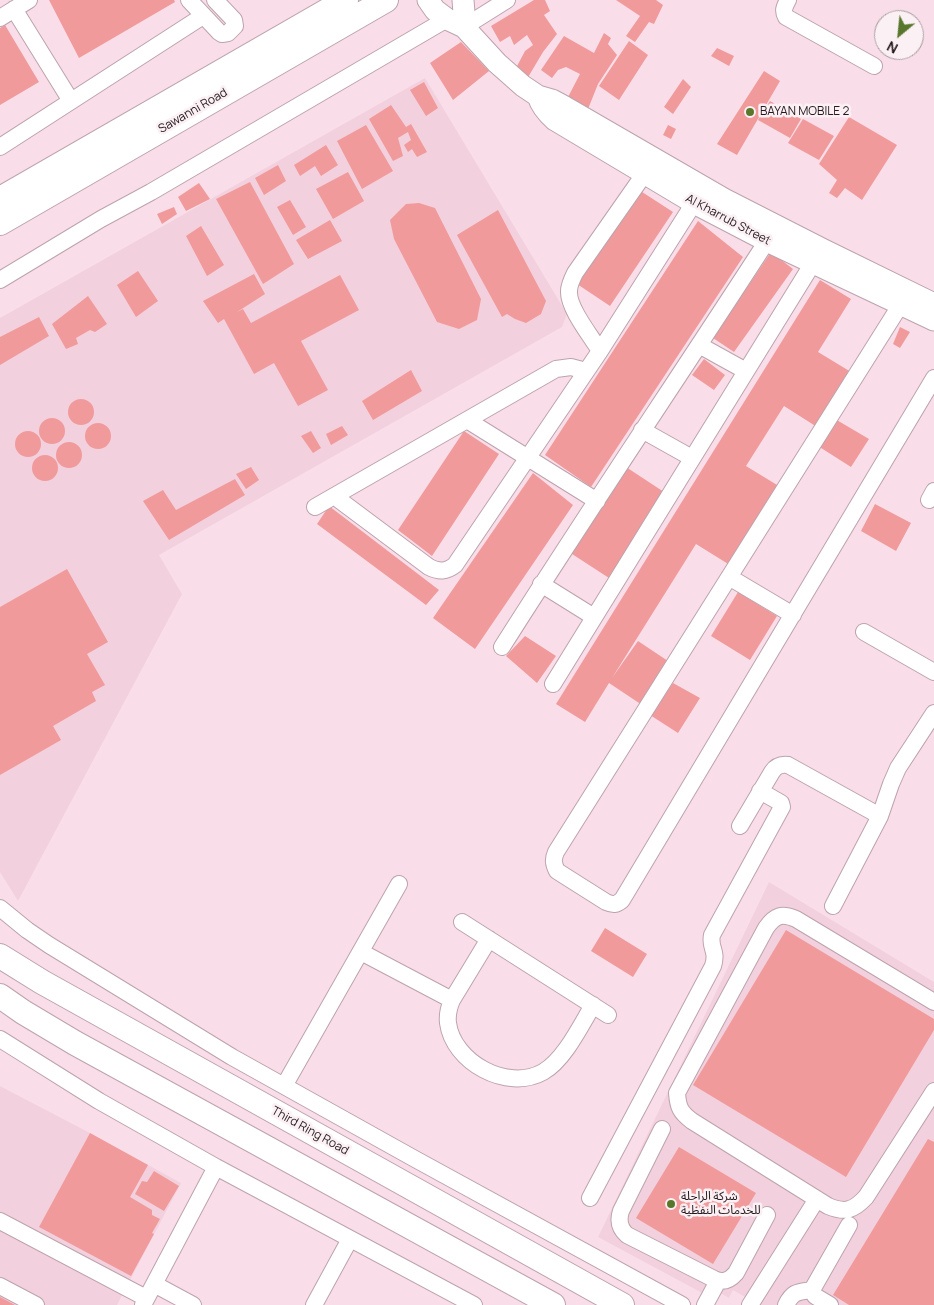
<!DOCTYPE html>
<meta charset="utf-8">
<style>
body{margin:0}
#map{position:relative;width:934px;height:1305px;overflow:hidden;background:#f9dee9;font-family:Manrope,sans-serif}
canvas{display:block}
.north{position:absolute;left:874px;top:10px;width:50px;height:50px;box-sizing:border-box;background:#fbf0f4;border:1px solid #a59a9e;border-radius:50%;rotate:208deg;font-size:14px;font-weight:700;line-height:20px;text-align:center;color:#241a1e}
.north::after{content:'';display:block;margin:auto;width:18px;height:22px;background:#59772c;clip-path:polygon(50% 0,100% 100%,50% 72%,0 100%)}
</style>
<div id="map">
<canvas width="934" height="1305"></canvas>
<div class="north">N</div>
</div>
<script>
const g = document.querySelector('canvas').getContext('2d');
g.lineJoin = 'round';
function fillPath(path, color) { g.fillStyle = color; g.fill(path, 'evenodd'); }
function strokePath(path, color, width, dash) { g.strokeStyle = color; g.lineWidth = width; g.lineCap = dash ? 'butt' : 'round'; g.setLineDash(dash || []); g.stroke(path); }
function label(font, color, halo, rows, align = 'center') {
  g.font = font + ' Manrope,"Noto Sans Arabic",sans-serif'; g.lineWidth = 5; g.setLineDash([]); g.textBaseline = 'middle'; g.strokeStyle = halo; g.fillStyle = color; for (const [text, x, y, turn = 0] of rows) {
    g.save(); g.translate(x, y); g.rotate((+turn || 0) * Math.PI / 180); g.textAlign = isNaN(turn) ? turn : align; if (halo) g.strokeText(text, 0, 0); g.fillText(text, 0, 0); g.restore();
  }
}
fillPath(new Path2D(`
 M425,78L567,314L562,327L159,555L182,594L18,901L0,872V318Z
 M769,882L934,982V1305H759L733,1290L729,1298L708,1286L704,1294L598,1237Z
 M0,1086L90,1133L181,1183L117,1305H0Z`), '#f3d0dd');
fillPath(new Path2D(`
 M49,0H174L175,2L79,58Z
 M534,0H545L550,11L544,15L557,34L543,52L527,79L515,70L525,51L533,45L527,35L514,45L510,36L500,42L491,26Z
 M616,0H656L663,5L654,24L649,22L635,42L626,36L640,16Z
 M5,25L39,82L0,105V28Z
 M604,33L611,38L608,44L617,55L598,84L588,109L567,99L580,74L566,67L558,70L552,78L541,70L564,36L594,53Z
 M629,41L648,55L619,100L599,86Z
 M461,42L489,71L453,100L430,63Z
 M717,48L734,56L729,66L711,56Z
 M764,71L780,81L737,155L717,144Z
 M683,79L691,87L673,114L664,107Z
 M424,82L438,108L426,116L410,90Z
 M770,101L801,119L790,138L758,120Z
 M391,105L406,127L411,124L427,152L417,157L412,149L408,152L404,145L411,140L408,132L398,138L403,156L393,161L369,119Z
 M849,117L897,145L862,200L845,188L837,198L829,193L837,180L819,164Z
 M803,119L834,136L819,160L788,143Z
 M366,125L393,171L362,189L337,141Z
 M668,125L676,129L671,139L663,135Z
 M326,145L338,165L321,176L315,166L300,176L294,165Z
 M278,165L286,181L264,195L255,178Z
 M348,172L364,201L333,219L316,189Z
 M250,182L294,264L263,284L216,199Z
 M199,183L210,199L186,211L178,197Z
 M639,190L673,212L610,306L577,284Z
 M290,200L306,227L293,235L277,207Z
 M419,203L435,208L481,299L477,320L459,329L437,322L394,239L390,220L406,204Z
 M174,207L177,214L162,224L157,214Z
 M498,210L546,301L541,314L526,323L515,319L507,314L502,317L457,235Z
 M330,220L342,241L308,259L296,240Z
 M698,221L743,257L591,487L545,455Z
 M201,226L224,265L207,276L186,236Z
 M771,252L793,269L734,352L713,338Z
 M138,271L158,301L136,317L117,285Z
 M254,274L265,294L237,312L243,309L251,323L340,275L359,310L301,341L328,390L298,406L274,363L254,374L224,319L218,323L203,301Z
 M820,280L851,299L818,352L851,372L817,427L784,406L746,466L782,488L733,567L696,544L612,678L638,641L671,663L642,705L609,683L585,722L556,704Z
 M88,296L107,324L95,332L90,330L76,338L78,344L66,349L52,324Z
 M39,317L49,336L0,365V337Z
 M900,327L910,332L900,348L893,344Z
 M704,359L725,375L714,390L692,375Z
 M411,370L422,391L373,420L362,401Z
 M68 412a13 13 0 1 1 26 0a13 13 0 1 1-26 0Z
 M39 431a13 13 0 1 1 26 0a13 13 0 1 1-26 0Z
 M835,419L869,439L851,467L818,446Z
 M85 436a13 13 0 1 1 26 0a13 13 0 1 1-26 0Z
 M342,426L348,435L331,445L326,434Z
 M311,431L321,448L313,453L301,436Z
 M464,431L499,454L432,556L398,530Z
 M15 444a13 13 0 1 1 26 0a13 13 0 1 1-26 0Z
 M56 455a13 13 0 1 1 26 0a13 13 0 1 1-26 0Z
 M32 468a13 13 0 1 1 26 0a13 13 0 1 1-26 0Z
 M251,467L259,480L246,489L236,474Z
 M626,467L664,492L609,578L569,552Z
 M533,473L573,505L475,649L433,618Z
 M235,479L245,495L169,540L143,501L163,490L176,510Z
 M875,504L911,523L896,551L861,531Z
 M329,506L439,590L426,605L317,524Z
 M67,569L108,642L87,654L105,685L92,692L96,701L53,726L61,740L0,775V607Z
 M738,592L777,616L750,660L711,636Z
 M525,636L556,656L537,683L506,656Z
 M673,683L700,698L678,733L650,715Z
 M605,928L647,954L633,977L591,951Z
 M786,930L934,1019V1030L846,1177L693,1085Z
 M90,1133L148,1165L130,1197L152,1210V1215L160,1219L152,1233L154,1234L131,1276L39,1227Z
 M928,1139L934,1142V1305H849L833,1295Z
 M679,1147L756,1193L713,1264L636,1218Z
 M154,1171L179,1186L164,1211L135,1194L142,1181L147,1182Z
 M0,1297L15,1305H0Z`), '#f19a9b');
const minor = new Path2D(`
 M189,0L219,32L222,34L228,33L235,26L234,20L215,0
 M788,0C785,6 782,10 786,17L874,66
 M14,9L71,101
 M0,18L29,0
 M464,27L507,0
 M0,147L203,16
 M0,280L101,219L151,192L447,19
 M901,304L556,852C553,859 553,863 557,871L606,902C613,905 616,905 622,900L934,378
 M699,345L746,371
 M600,351C591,336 568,308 569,291C569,285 572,279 575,273L645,173
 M467,420L597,501
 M642,430L692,458
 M334,496L429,567C439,572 446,572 455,565L600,351L694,203
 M929,500L934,491
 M315,507L556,369L571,367L586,371
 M729,577L793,615
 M541,584L594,617
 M864,632L934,672
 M502,647C588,511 679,377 767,241
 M553,684L813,263
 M740,826L772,772C776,766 780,764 788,765L880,816
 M833,906L880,816L891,784L898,768L934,713
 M0,908L27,930L49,945L232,1057L415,1159L682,1305
 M462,922L608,1015
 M489,939L452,1000C449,1007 447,1015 448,1023C453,1062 507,1092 543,1072C564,1060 580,1027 593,1005
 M361,952L452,1000
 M934,1002L796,919C782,913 775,915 766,928L677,1093C678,1107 680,1112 692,1121L828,1206C845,1213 853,1211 866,1197L934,1091
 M0,1039L99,1101L216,1167L474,1305
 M284,1086L399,884
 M662,1129L621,1211C618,1220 619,1228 627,1235L714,1279C723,1283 729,1281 736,1273L767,1215
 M590,1198L713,966C718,950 709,948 712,935L782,807L781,803L760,791
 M0,1221L146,1298
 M154,1284L193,1305
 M0,1286L36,1305
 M143,1305L216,1167
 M314,1305L350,1239
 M705,1305L718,1281
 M750,1305L817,1199
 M786,1305C793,1291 798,1292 812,1290
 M830,1305L815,1296L812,1290L849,1225`);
const major = new Path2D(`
 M428,0L435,10L447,19L464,27L497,63L523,86L538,96L552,100L565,107L724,199L822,249L934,304
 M463,0L464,13V27
 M538,96C541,106 547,113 555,120L694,203L767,241L934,320`);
const highway = new Path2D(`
 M0,199L346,0
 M0,223L386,0
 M0,956L42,982L622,1305
 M0,996L23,1012L75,1043L553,1305`);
strokePath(minor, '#bda3ad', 18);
strokePath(major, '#bda3ad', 23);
strokePath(highway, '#bda3ad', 26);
strokePath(minor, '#fff', 16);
strokePath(major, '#fff', 21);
strokePath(highway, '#fff', 24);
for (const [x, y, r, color] of [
 [750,112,5,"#59772c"],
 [671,1204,5,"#59772c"]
]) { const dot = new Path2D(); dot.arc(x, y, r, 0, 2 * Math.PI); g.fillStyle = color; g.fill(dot); strokePath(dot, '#fbf0f4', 2); }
label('12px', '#241a1e', '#fbf0f4', [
 ["Sawanni Road",193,111,-30],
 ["Al Kharrub Street",728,220,28],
 ["Third Ring Road",310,1131,29]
]);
label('12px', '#241a1e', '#fbf0f4', [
 ["BAYAN MOBILE 2",760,112],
 ["شركة الراحلة",681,1197],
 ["للخدمات النفظية",681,1211]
], 'left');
</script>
